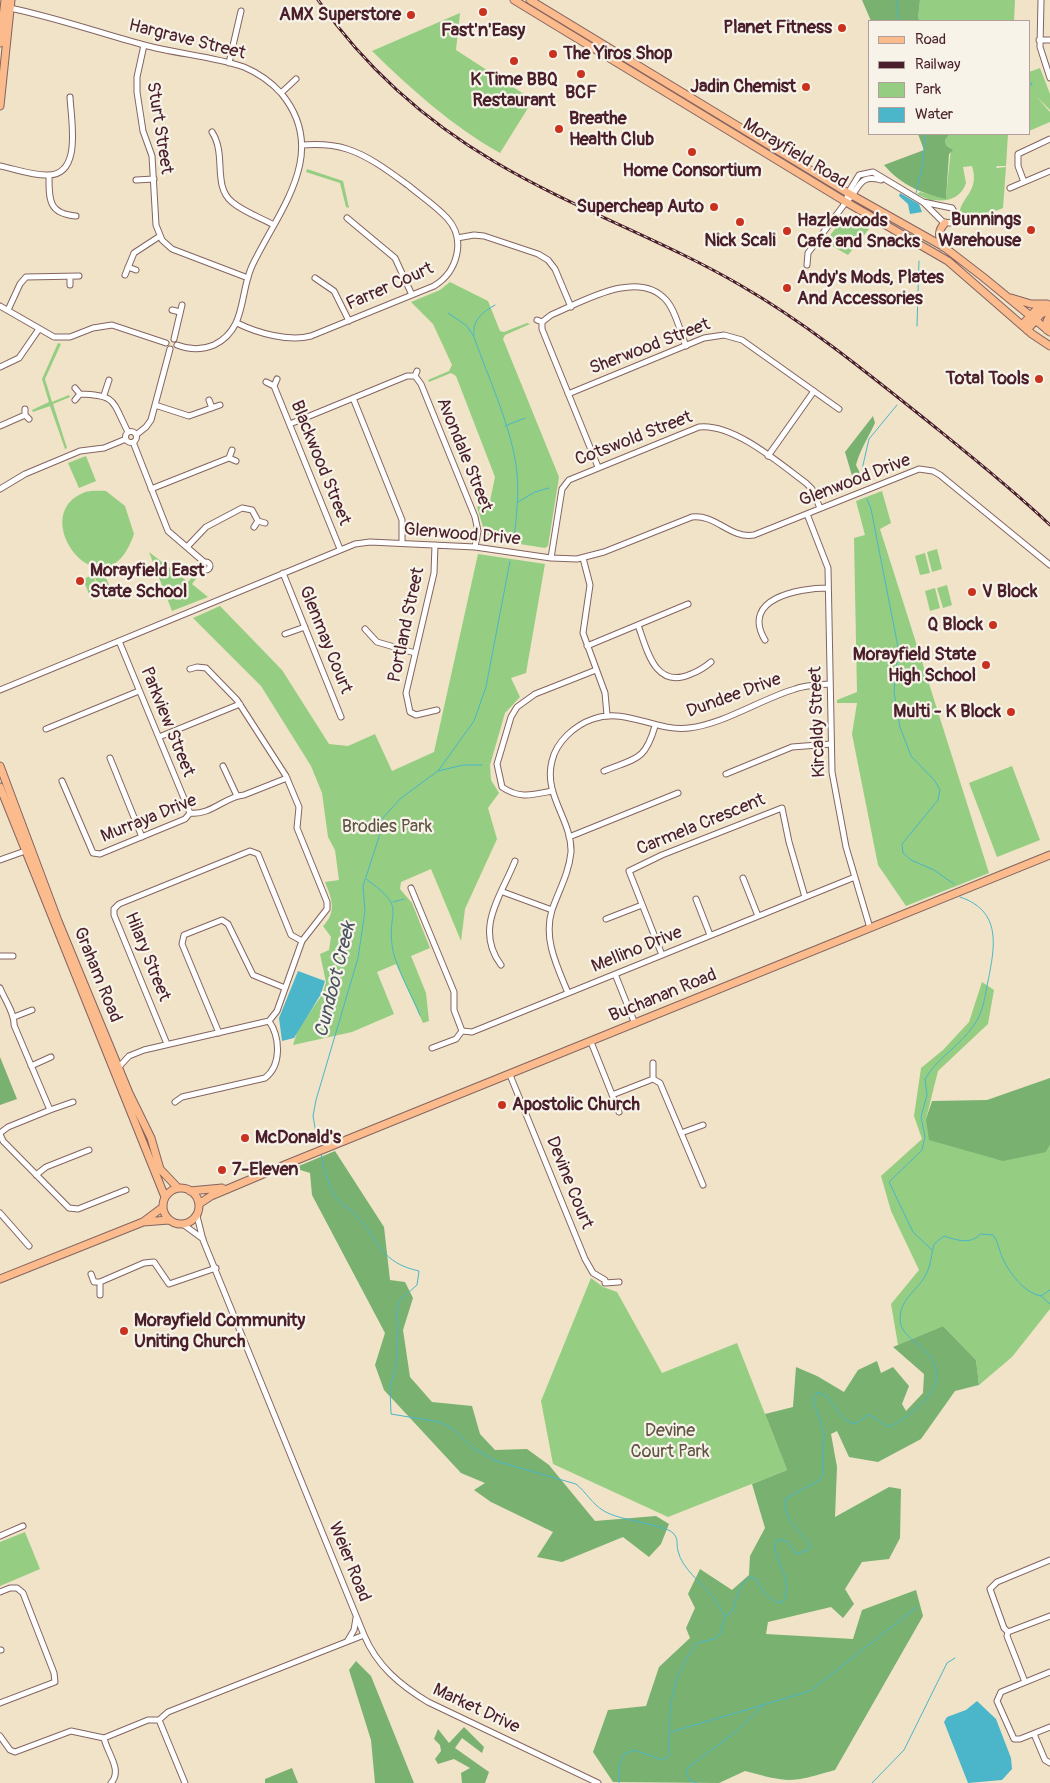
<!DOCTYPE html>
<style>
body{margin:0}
#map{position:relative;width:1050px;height:1783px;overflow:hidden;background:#f0e3c7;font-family:Pangolin,sans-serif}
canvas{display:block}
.legend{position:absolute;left:868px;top:20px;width:162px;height:115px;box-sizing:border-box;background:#f7f3e8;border:1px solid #b29e9c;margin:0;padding:6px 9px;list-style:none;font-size:15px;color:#4a1f2b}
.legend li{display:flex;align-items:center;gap:10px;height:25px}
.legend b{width:25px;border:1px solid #b29e9c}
</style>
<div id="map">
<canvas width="1050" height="1783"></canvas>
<ul class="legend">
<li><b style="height:6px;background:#fbbb8c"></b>Road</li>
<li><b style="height:6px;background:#4a1f2b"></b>Railway</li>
<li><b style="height:14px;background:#95ce82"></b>Park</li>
<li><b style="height:14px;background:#4bb5c9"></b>Water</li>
</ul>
</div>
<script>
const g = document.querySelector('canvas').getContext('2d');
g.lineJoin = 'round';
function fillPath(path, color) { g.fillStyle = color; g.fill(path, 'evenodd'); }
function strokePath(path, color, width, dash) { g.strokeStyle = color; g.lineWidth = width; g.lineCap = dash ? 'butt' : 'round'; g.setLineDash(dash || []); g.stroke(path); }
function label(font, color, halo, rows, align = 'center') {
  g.font = font + ' Pangolin,sans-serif'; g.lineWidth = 4.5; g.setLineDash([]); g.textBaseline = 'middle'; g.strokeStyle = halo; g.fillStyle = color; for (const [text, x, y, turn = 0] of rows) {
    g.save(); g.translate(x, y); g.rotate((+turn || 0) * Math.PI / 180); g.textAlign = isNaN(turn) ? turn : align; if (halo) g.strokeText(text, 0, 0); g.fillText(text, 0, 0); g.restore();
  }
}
fillPath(new Path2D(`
 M920,0H1015L1014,21H920L918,19Z
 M460,13L456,50L533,100L500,153C452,126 411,89 372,51Z
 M1040,68L1050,94V110L1036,96L1050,112V122L1029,131V72Z
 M947,134H1008L1006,166H997L996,168L1006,167L1003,208L971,221H966L959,215C961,196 980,192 972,166L963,167L966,183C961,198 948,202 934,200L933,202L917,194L920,192L946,198L951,148L946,145L945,140L949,135Z
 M307,169L343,181L349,208L346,207L340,183L306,172Z
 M844,217L869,229L848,255L825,242Z
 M450,282L488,301L500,331L504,332L527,323L530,324L505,335L503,339L559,477L548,546L545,548L482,538L483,527L477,507L490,501L495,477L456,376L451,373L429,382L428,380L449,371L452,365L433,324L411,302L440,290Z
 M58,343L61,344L45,379L52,402L69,395L70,397L53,404L67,448L65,449L50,406L33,412L32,410L49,402L42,379Z
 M86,456L96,481L79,488L68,463Z
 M106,491L125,506L134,534C105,620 25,517 83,493C89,490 99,491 106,491Z
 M882,491L891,523L880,529L989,873L906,906L878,865L852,734L857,703H837V700L857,692L854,538L865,535L856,501Z
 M937,549L942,569L932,572L927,552Z
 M149,552L188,582L199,569L201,572L192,584L208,597L172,611Z
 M925,553L930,573L920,575L915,556Z
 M478,554L545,564L526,673L511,678L520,697L505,713L490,765L491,780L499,793L488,808L497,839L465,909L461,941L431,869L401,882L400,889L412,903L430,948L411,956L426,993L429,1021L423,1023L396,964L377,972L394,1014L352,1032L293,1045L298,1029L322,995L326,982L320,954L329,950L331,937L323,926C337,912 332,899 325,882L339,880L335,850L328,837L322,793L311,766L261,686L193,618L220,606L282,670L329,744L348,746L375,734L392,771L434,752Z
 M103,571L111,590L102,595L94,575Z
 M93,575L101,595L91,599L83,579Z
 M947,585L952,605L943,608L937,588Z
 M935,588L940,608L930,611L925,591Z
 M1012,766L1040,840L997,857L969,783Z
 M982,982L994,990L988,1024L938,1071L926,1119L1046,1152L1050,1145V1309L1012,1357L979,1385L976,1360L943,1326L898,1345L891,1304L919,1270L891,1211L881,1176L922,1139L914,1116L921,1068L943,1050L969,1022Z
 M591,1278L603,1287L617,1292L662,1373L737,1343L787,1470L668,1517L553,1464L541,1401Z
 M25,1532L40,1569L0,1586V1542Z`), '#95ce82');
fillPath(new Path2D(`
 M862,0H920L918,19L922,21H871Z
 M918,134L949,135L945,140L946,145L953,150L949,154L946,199C921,193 901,185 884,165L924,150Z
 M873,416L875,423C868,438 860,450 856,465L859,471L860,481L855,486L845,452Z
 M0,1057L17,1099L0,1105Z
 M1050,1078V1145L1046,1152L1003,1161L929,1140L926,1119L932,1101L987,1100Z
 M335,1151L384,1227L390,1280L405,1282L413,1298L403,1330L410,1377L432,1402L472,1406L480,1434L495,1450L527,1449L549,1465L595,1521L656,1516L669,1524L661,1544L649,1557L623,1537L562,1562L537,1557L553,1532L491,1502L474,1490L485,1483L461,1473L384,1390L375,1365L385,1333L312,1195L310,1173L294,1168Z
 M943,1326L976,1360L979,1385L955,1391L921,1439L878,1462L849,1457L837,1431L831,1434L837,1467L835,1517L889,1487L901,1489L900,1538L889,1559L862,1562L845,1589L854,1604L843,1618L831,1607L768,1622L766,1634L853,1639L862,1610L916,1590L923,1616L835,1770C790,1783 790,1783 745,1771L719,1783L613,1782L593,1752L608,1710L646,1706L659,1667L690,1638L686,1628L695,1608L688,1594L700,1569L732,1590L749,1575L750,1556L765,1528L752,1484L787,1470L765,1414L793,1407L796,1367L817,1376L844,1392L858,1370L877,1361L881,1373L893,1367L909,1386L902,1404L906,1411L923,1393L924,1374L893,1347Z
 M356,1661L371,1676L414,1783H375L371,1740L349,1670Z
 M464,1727L484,1747L482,1753L462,1738L455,1748L489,1772L485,1783H462L461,1773L470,1768L454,1759L438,1764L435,1759L441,1751L440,1745L434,1739L438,1729L449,1743Z
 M292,1768L298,1783H265V1779Z`), '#78b170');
fillPath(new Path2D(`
 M900,193L919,204L922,212L910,214L908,204L899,196Z
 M298,971L325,981L321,994L294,1038L282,1041L279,1018Z
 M977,1701L996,1719L1011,1758L1012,1769L1002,1780L968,1783L944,1722L947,1717L966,1710Z`), '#4bb5c9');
strokePath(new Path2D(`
 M896,0L899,21
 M1029,85H1031L1032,82
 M916,193L923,163L925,134
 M448,313L467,326L474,337C488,377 510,424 516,465C520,491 516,517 514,542
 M917,326L919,261
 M474,335C472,320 483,312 495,305
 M505,426L525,418
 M864,481L863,465L869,439L897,405
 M867,499L871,509L898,647L894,692L900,727L911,756L935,781L940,790L938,800L902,844L903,853L911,860L934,870L954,884
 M518,502L535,492L549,488
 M438,771L463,765H482
 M366,879C410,910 385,909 393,951C398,971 412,996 420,1015
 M393,902L404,899
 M318,1145L313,1116L316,1100L358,958L365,911L363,886L379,837L381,820L401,798L438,771L474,721L486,687L510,561
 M321,1154C324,1169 328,1186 337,1199C342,1206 352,1209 357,1216C379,1241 381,1263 419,1271L417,1285L400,1300L396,1313L398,1325L396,1368L390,1387L391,1414L439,1422L452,1428L473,1448L496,1461L576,1484C586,1492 592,1504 604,1511C620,1521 664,1524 673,1533C679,1539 676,1544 678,1551C682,1569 702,1583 713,1597C718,1603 721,1610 725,1616L720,1634L714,1639L697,1643C667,1683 670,1709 669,1756L662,1760L635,1750L624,1754L619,1765V1783
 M932,1250L913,1232L889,1182L922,1150L925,1137L921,1117L927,1095L925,1079C937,1058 960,1046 974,1025C983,1013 985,996 988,981C995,946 1002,911 960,897
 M1041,1296L1050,1304
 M726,1616L733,1611C736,1599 738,1584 750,1577L756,1579L764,1593L777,1603L784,1601C793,1575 774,1565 775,1542L779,1539L788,1542L796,1554L810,1549V1544C798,1530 783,1518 785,1499L820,1480L823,1474L824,1433L813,1400L818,1392C836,1398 836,1420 855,1424L868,1415C877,1417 882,1425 890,1427C915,1412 954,1385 928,1354C919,1343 900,1335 900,1319C900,1297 921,1289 928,1270C931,1262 932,1252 934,1244L944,1236C955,1240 972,1245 980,1234L993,1235C999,1243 999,1252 1004,1261C1011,1275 1025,1293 1041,1296L1050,1290
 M671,1732L810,1691L917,1607
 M697,1783L689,1780L686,1769L733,1734L763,1706
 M872,1783L904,1750L947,1663L955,1658`), '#4bb5c9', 1);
const minor = new Path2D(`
 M1041,0L1040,47L1050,78
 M9,8C55,17 99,33 144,45C177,54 212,56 244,67C258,73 271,82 281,93C331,153 278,211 252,266C239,294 247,329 214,345C202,350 190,350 177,345
 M1039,40H1050
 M144,45L137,77V92L143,131L152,156L156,225L162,240L172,249L248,278
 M229,63L241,11
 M281,93L296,79
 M212,132C227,155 212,185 232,202C244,212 261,218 274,225
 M0,166C15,169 31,175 46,175C83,177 71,120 70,97
 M49,175C49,199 48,214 76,216
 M136,180L154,179
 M1024,182L1018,166V154L1050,139
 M1010,188L1050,171
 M846,202L848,193L859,175L873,172L923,202L952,208L955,213V219L950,223L943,222L923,202
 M347,218L395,258L412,295
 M457,238L474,235L484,236L538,254L548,260L555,269L571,307
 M807,265L808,253L846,202C860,190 858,173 881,180
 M128,267L136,270
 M125,275L134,253L160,236
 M70,277V285
 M315,278L334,291L349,321
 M0,306L54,337H70L93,328L112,325L166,343
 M8,310L20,284L26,277L79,276
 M172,310L180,312
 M537,320L542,322L551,315C582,302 638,268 666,300C676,311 680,332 686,346
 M542,322V329L598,467
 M237,323C257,333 289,342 311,336L434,286C457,272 467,240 447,218C436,206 421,196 409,186C390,172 369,156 347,149C332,144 317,144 302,145
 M174,339L182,305
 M0,367L19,358L39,329
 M415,376L421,384L475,517L478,531L475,547
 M266,382L274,386L277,379
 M274,386L340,549
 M80,394C117,395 112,401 128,432
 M568,394L704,338L724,335L742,340L839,409
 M104,395L109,380
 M353,398L402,520V543
 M75,400L80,394L75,388
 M209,400L212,408
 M155,405L189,416L220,405
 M25,409V415L29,419
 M290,424L407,376H415L417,371
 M0,426L25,415
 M125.5 437a5.5 5.5 0 1 1 11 0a5.5 5.5 0 1 1-11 0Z
 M136,435L146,427L151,420L170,349
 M133,442L168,531L204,562
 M232,450L229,458L236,461
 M768,456L814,391
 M0,489L25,474L80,451L104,448L126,439
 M151,489L229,458
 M807,514L828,568L832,772L846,847L870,928
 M254,527L258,521L265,523
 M435,545L434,573L406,693L410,712L416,715L437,710
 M187,547L206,527L242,508L252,510L258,521
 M551,558L562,489L569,480L699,427C733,423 779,463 806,483L812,489L820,508
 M583,558L590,585L583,633L605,693L607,715
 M202 566a4 4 0 1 1 8 0a4 4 0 1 1-8 0Z
 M283,573L341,717
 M638,625C647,650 655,690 691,674C699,671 704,668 711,662
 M365,629L377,642L415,653
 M285,634L305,627
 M765,640C740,598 800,588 828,588
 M119,641L190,813
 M587,646L688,604
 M0,690L355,544L370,542L475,547L551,558L577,559L604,552L692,517C716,514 730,539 754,535L919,469L933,471L940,475L1050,565
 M46,729L139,691
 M159,737L240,704
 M110,758L142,837
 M223,766L237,796
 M604,771C636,758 645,761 655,726
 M726,774L792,747L831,744
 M62,781L93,853L100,854L185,819L190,813
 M552,791C532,795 519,799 502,787L497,764L511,717L517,707L535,694L596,670
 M190,813C210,816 226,796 244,795L287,778
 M569,837L678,793
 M0,860L28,850
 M743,878L758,916
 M411,888L454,992V1010L462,1031
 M503,892L552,910
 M696,899L710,935
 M606,919L642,905
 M662,955L629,871L662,855L782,808L789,842L805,897
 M0,956H13
 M501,965C474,929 501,896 515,861
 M615,974L635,1024
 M0,988C5,1000 15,1014 14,1025L50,1110L8,1127L0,1133
 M568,993C557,966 543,939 552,910C559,890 569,873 571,852C572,820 543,795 552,761C556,742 575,725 593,719C626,707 655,732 689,728C724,724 761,699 795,689C806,685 818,685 829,684
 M14,1017L32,1010
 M219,1033L182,944L184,935L222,920L228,924L253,975L285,988
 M591,1042L619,1112
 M167,1044L114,915V909L119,904L250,851L258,854L291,935L302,941
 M432,1048L456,1039L462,1031L472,1032L855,877
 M653,1063V1079
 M31,1066L51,1057
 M118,1068L129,1056L144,1050L269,1021L277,1011L302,941L327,909V902L297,828L299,807L286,776L237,700L206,668L197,667L190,669
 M510,1075L585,1259L593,1273L605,1280V1283L619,1282
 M612,1095L653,1079L660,1083L703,1185
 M175,1102L182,1097L265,1078C282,1065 280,1037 269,1021
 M50,1110L73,1102
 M681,1133L703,1125
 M0,1134L3,1141L69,1208L78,1209L126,1190
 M36,1175L46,1167L89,1150
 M0,1213L29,1246
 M197,1216L203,1240L364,1635C377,1666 400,1685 428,1702L598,1783
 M184,1225L203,1239
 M91,1274L94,1282H100
 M100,1295V1282L144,1263L154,1262L169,1284L216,1268
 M0,1536L23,1526
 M0,1592L10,1588H17L23,1593L54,1673L55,1682L0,1703
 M1008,1632L1050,1616
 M348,1640L354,1630L356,1618
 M0,1650H1
 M1050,1672L1001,1692L997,1701L1014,1739H1020L1050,1727
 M1025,1682L1007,1636L1008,1632L1004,1628L990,1589L997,1582L1050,1560
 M159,1720L185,1783
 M1034,1734L1045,1760L1050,1763
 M0,1736L10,1750L15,1752L71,1731L104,1738L148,1720H159L168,1712L364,1635
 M104,1738C107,1753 123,1770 111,1783`);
const major = new Path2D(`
 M514,0L846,202L948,261L1032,334L1050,346
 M530,0L848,193L944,247L983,277L1050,332
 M0,43L5,0
 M0,106L11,0
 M943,247C939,237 937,231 945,223
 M1011,298L1031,304H1047
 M1022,325L1036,310L1043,306
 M1027,330L1041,314L1050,310
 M1047,330V321L1050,315
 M0,766L58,921L129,1093L151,1138L160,1169L178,1188
 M0,787L165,1197
 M163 1206a18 18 0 1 1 36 0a18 18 0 1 1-36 0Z
 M190,1191L222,1188
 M199,1204L211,1196L287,1164L1050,855
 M143,1222L169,1220
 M0,1279L143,1222L163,1207`);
strokePath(minor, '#846462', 7);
strokePath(major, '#846462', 9);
strokePath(minor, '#fff', 5);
strokePath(major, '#fbbb8c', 7);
const rail = new Path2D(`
 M318,0C364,66 425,121 495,162C574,209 661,239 740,285C806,323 865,371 925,419C967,453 1010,487 1050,525`);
strokePath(rail, '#4a1f2b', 3);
strokePath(rail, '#f7f3e8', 1, [4]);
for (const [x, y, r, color] of [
 [483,12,5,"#c8321e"],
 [411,15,5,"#c8321e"],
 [842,28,5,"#c8321e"],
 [553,54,5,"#c8321e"],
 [514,61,5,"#c8321e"],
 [581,74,5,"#c8321e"],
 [806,87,5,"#c8321e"],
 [559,129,5,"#c8321e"],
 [692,152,5,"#c8321e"],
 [714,207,5,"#c8321e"],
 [740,222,5,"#c8321e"],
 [1031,230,5,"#c8321e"],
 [787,231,5,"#c8321e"],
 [787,288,5,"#c8321e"],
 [1039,379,5,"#c8321e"],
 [80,581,5,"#c8321e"],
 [972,592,5,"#c8321e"],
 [993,625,5,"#c8321e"],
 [986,665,5,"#c8321e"],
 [1011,712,5,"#c8321e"],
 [502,1105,5,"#c8321e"],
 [245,1138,5,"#c8321e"],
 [222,1170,5,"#c8321e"],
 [124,1331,5,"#c8321e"]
]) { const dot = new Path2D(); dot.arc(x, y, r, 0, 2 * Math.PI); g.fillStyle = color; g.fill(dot); strokePath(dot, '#f7f3e8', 2); }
label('bold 18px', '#4a1f2b', '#f7f3e8', [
 ["AMX Superstore",401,15,"right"],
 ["Planet Fitness",832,28,"right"],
 ["Fast'n'Easy",483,31,"center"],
 ["The Yiros Shop",563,54],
 ["K Time BBQ",514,80,"center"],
 ["Restaurant",514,101,"center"],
 ["Jadin Chemist",796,87,"right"],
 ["BCF",581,93,"center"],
 ["Breathe",569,119],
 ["Health Club",569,140],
 ["Home Consortium",692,171,"center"],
 ["Supercheap Auto",704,207,"right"],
 ["Bunnings",1021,220,"right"],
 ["Warehouse",1021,241,"right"],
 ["Hazlewoods",797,221],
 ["Cafe and Snacks",797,242],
 ["Nick Scali",740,241,"center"],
 ["Andy's Mods, Plates",797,278],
 ["And Accessories",797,299],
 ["Total Tools",1029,379,"right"],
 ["Morayfield East",90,571],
 ["State School",90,592],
 ["V Block",982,592],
 ["Q Block",983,625,"right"],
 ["Morayfield State",976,655,"right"],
 ["High School",976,676,"right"],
 ["Multi - K Block",1001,712,"right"],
 ["Apostolic Church",512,1105],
 ["McDonald's",255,1138],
 ["7-Eleven",232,1170],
 ["Morayfield Community",134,1321],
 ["Uniting Church",134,1342]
], 'left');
label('18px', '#4a1f2b', '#f7f3e8', [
 ["Hargrave Street",187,40,14],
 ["Sturt Street",159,128,81],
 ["Morayfield Road",795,154,31],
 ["Farrer Court",390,287,-24],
 ["Sherwood Street",650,347,-21],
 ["Cotswold Street",634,439,-21],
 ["Avondale Street",464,455,68],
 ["Blackwood Street",320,463,68],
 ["Glenwood Drive",855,481,-21],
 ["Glenwood Drive",462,535,5],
 ["Portland Street",407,625,-78],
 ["Glenmay Court",325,640,68],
 ["Dundee Drive",734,696,-20],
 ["Parkview Street",167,722,68],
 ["Kircaldy Street",818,722,-92],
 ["Murraya Drive",149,819,-22],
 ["Carmela Crescent",701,825,-22],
 ["Mellino Drive",637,950,-22],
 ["Hilary Street",147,957,68],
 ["Graham Road",97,975,68],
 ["Buchanan Road",663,996,-22],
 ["Devine Court",569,1183,68],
 ["Weier Road",349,1562,68],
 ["Market Drive",476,1709,25]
]);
label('18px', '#605445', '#f7f3e8', [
 ["Brodies Park",387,827],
 ["Devine",670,1431],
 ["Court Park",670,1452]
]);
label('italic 19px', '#4a5462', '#f7f3e8', [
 ["Cundoot Creek",336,980,-76]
]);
</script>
